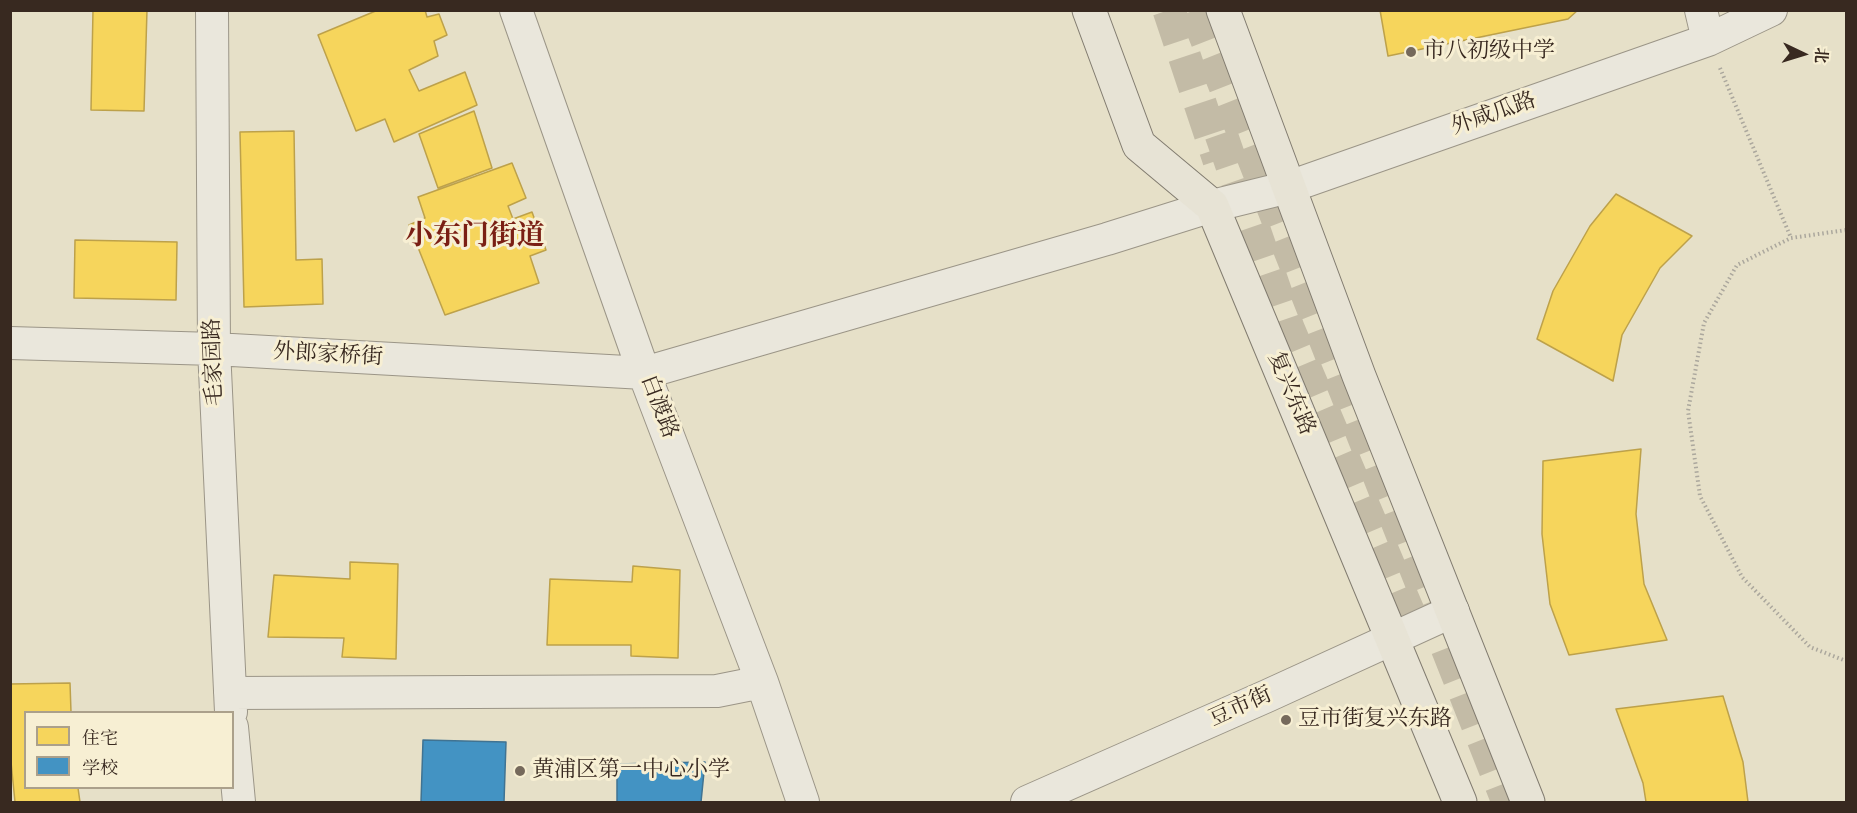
<!DOCTYPE html>
<meta charset="utf-8">
<style>
body{margin:0}
#map{position:relative;width:1857px;height:813px;overflow:hidden;background:#e6e0c8;font-family:"IM FELL Double Pica","Noto Serif SC",serif}
canvas{display:block}
.frame{position:absolute;inset:0;border:12px solid #382920;pointer-events:none}
.legend{position:absolute;left:24px;top:711px;width:210px;height:78px;box-sizing:border-box;background:#f7efd3;border:2px solid #aba08b;margin:0;padding:8px 10px;list-style:none;font-size:18px;color:#382920}
.legend li{display:flex;align-items:center;gap:12px;height:30px}
.legend b{width:30px;border:2px solid #aba08b}
.north{position:absolute;left:1773px;top:24px;width:60px;height:60px;-webkit-text-stroke:4px #f7efd3;paint-order:stroke;rotate:94deg;font-size:16px;font-weight:700;line-height:24px;text-align:center;color:#382920}
.north::after{content:'';display:block;margin:auto;width:21px;height:27px;background:#382920;clip-path:polygon(50% 0,100% 100%,50% 72%,0 100%)}
</style>
<div id="map">
<canvas width="1857" height="813"></canvas>
<div class="frame"></div>
<ul class="legend">
<li><b style="height:16px;background:#f6d55c"></b>住宅</li>
<li><b style="height:16px;background:#4393c3"></b>学校</li>
</ul>
<div class="north">北</div>
</div>
<script>
const g = document.querySelector('canvas').getContext('2d');
g.lineJoin = 'round';
function fillPath(path, color) { g.fillStyle = color; g.fill(path, 'evenodd'); }
function strokePath(path, color, width, dash) { g.strokeStyle = color; g.lineWidth = width; g.lineCap = dash ? 'butt' : 'round'; g.setLineDash(dash || []); g.stroke(path); }
function label(font, color, halo, rows, align = 'center') {
  g.font = font + ' "IM FELL Double Pica","Noto Serif SC",serif'; g.lineWidth = 6; g.setLineDash([]); g.textBaseline = 'middle'; g.strokeStyle = halo; g.fillStyle = color; for (const [text, x, y, turn = 0] of rows) {
    g.save(); g.translate(x, y); g.rotate((+turn || 0) * Math.PI / 180); g.textAlign = isNaN(turn) ? turn : align; if (halo) g.strokeText(text, 0, 0); g.fillText(text, 0, 0); g.restore();
  }
}
const homes = new Path2D(`
 M93,10H147L144,111L91,110Z
 M378,10H425L427,17L439,14L447,35L434,41L438,56L409,70L419,91L465,72L477,105L394,142L385,119L356,131L318,35Z
 M1380,10H1578L1568,19L1388,56Z
 M474,111L492,168L438,188L419,134Z
 M294,131L296,260L322,259L323,304L244,307L240,132Z
 M512,163L526,198L508,206L513,219L532,212L546,250L530,256L539,283L445,315L409,225L425,218L418,197Z
 M1616,194L1692,236L1660,268L1622,335L1613,381L1537,339L1553,291L1590,226Z
 M75,240L177,242L176,300L74,298Z
 M1641,449L1636,514L1644,584L1667,640L1569,655L1550,604L1542,534L1543,461Z
 M350,562L398,564L396,659L342,657L344,638L268,637L274,575L350,579Z
 M633,566L680,570L678,658L631,656V645H547L550,579L632,582Z
 M70,683L71,712H26V788H82H78L80,802H15L10,752V684Z
 M1723,696L1743,762L1748,802H1646L1643,783L1616,709Z`);
fillPath(homes, '#f6d55c');
strokePath(homes, '#bda14a', 1.5);
const schools = new Path2D(`
 M423,740L506,742L504,802H421Z
 M705,762L701,802H617V764Z`);
fillPath(schools, '#4393c3');
strokePath(schools, '#407392', 1.5);
strokePath(new Path2D(`
 M1169,10L1219,160
 M1195,10L1508,802
 M1221,134L1288,328L1414,625`), '#c3bba6', 33, [33, 16]);
const minor = new Path2D(`
 M212,10L214,349L231,712
 M516,10L644,373L762,682L803,802
 M1701,10L1708,40
 M10,343L214,349L644,373L1107,239L1212,206L1289,187L1708,40L1771,10
 M230,693L717,691L762,682
 M232,727L239,802
 M1027,802L1267,696L1453,611`);
const major = new Path2D(`
 M1089,10L1139,145L1212,206L1460,802
 M1223,10L1359,376L1528,802`);
strokePath(minor, '#9b9587', 34);
strokePath(major, '#827c70', 35);
strokePath(new Path2D(`
 M1720,68L1791,238
 M1846,230L1791,238L1737,265L1704,323L1688,411L1700,496L1742,577L1810,647L1846,661`), '#aba79d', 4, [1.5, 3]);
strokePath(minor, '#eae7dc', 32);
strokePath(major, '#e7e3d5', 33);
for (const [x, y, r, color] of [
 [1411,52,6,"#75695b"],
 [1286,720,6,"#75695b"],
 [520,771,6,"#75695b"]
]) { const dot = new Path2D(); dot.arc(x, y, r, 0, 2 * Math.PI); g.fillStyle = color; g.fill(dot); strokePath(dot, '#f7efd3', 2); }
label('22px', '#382920', '#f7efd3', [
 ["市八初级中学",1423,52],
 ["豆市街复兴东路",1298,720],
 ["黄浦区第一中心小学",532,771]
], 'left');
label('22px', '#382920', '#f7efd3', [
 ["外咸瓜路",1494,115,-19],
 ["外郎家桥街",328,356,3],
 ["毛家园路",215,362,-92],
 ["复兴东路",1290,394,67],
 ["白渡路",658,407,69],
 ["豆市街",1241,708,-24]
]);
label('bold 28px', '#7a1f14', '#f7efd3', [
 ["小东门街道",475,238]
]);
</script>
